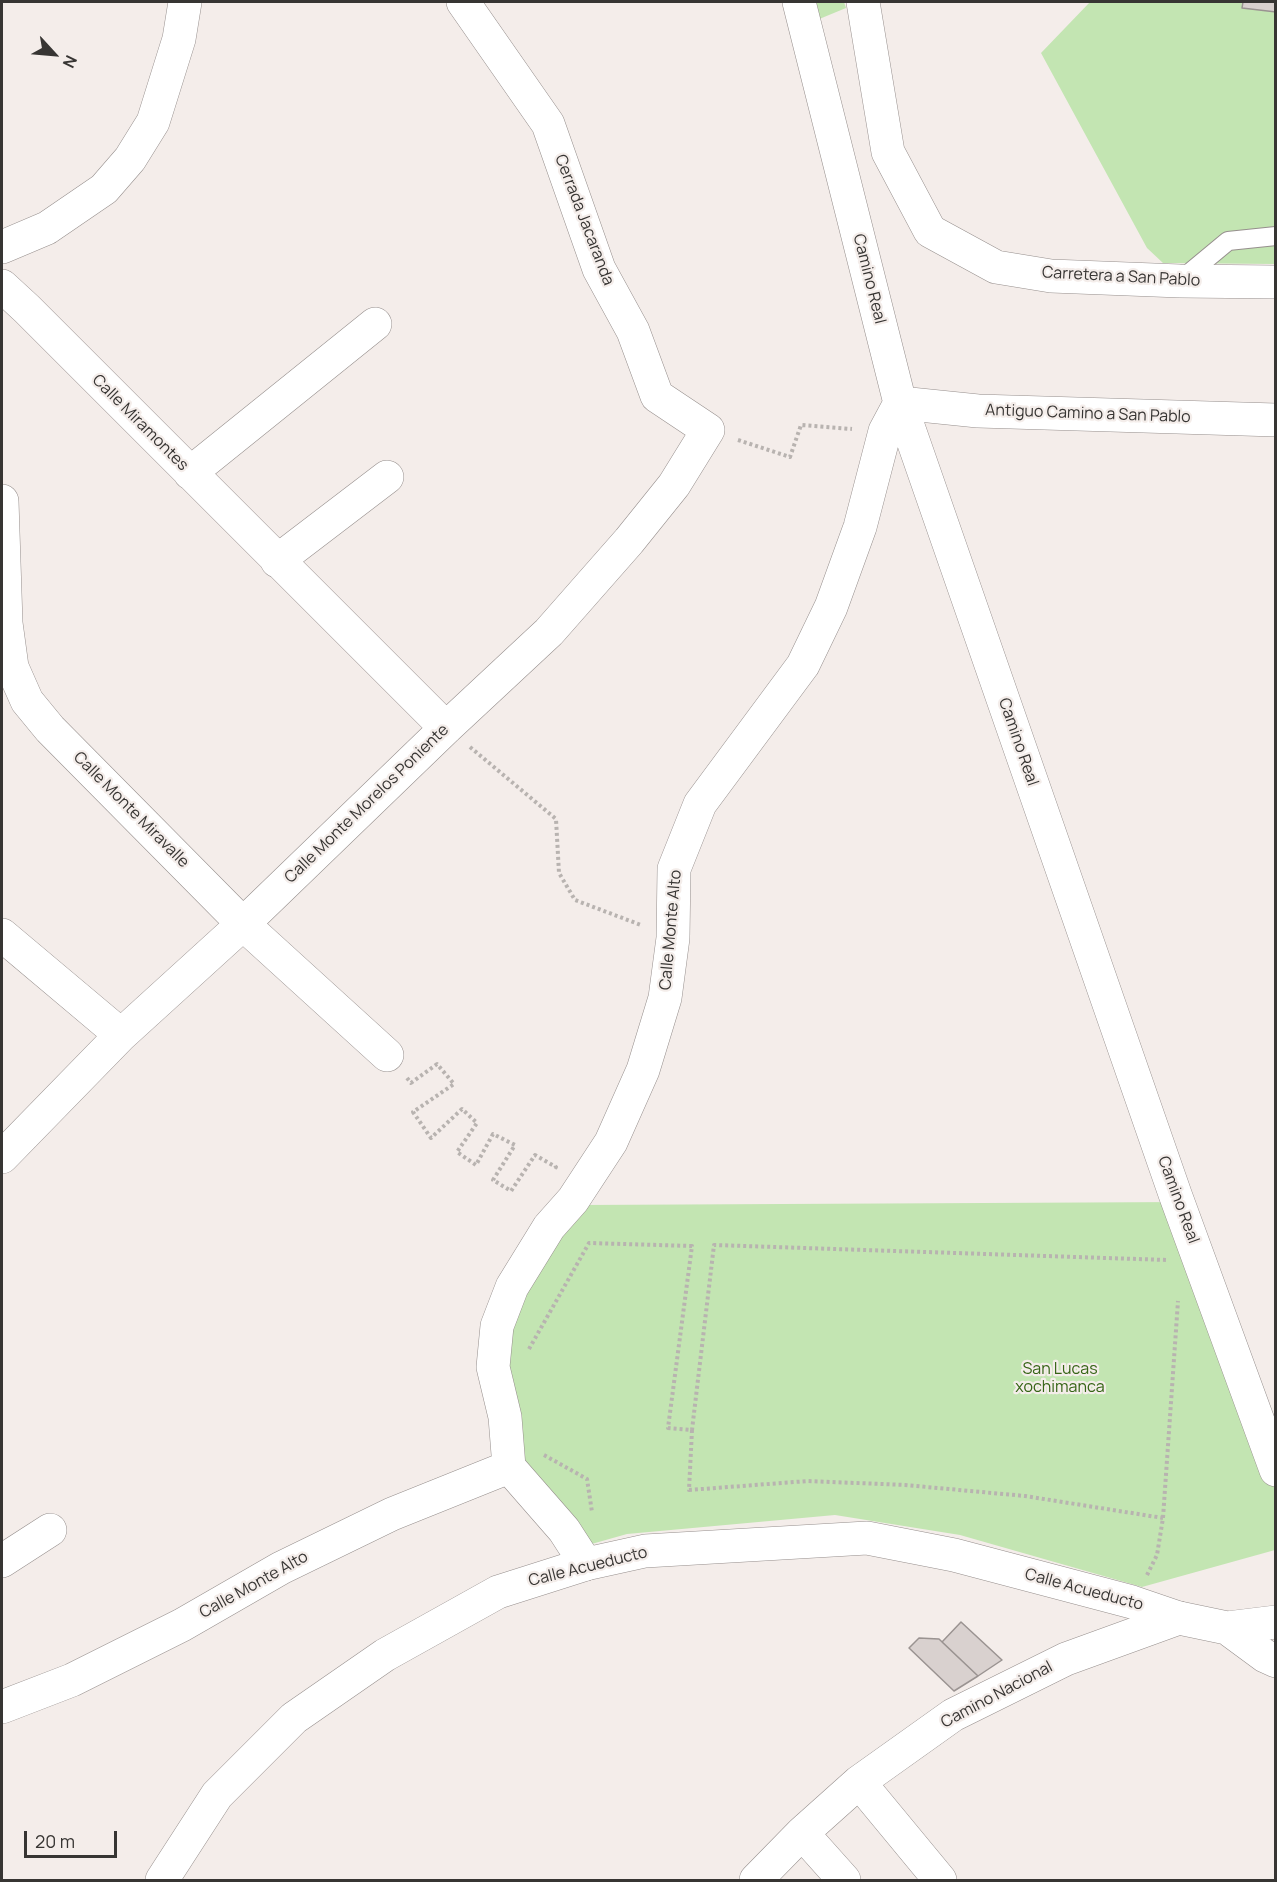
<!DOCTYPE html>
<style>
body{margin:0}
#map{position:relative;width:1277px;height:1882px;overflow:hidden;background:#f4edea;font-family:Manrope,sans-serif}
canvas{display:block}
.frame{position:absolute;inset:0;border:3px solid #373533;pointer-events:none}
.north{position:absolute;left:24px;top:24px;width:60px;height:60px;-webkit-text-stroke:4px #f4edea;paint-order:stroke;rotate:116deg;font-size:16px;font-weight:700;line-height:24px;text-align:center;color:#373533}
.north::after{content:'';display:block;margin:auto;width:21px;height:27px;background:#373533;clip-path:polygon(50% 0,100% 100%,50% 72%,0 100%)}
.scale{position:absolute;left:24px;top:1831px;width:93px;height:27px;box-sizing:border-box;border:3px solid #373533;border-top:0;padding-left:8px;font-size:18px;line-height:21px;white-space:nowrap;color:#373533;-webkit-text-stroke:4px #f4edea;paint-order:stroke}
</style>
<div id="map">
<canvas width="1277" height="1882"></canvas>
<div class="frame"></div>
<div class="north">N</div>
<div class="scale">20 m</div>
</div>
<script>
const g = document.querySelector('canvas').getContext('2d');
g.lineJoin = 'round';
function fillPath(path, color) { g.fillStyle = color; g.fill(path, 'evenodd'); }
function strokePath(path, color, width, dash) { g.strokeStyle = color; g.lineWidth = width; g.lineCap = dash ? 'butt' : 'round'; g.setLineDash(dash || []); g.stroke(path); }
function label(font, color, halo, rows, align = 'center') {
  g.font = font + ' Manrope,sans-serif'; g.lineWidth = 4.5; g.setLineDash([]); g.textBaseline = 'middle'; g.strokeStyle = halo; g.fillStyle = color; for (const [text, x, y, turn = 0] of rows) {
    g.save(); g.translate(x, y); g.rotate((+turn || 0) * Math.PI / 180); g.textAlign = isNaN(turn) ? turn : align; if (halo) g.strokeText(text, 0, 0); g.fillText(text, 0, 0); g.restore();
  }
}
fillPath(new Path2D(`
 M807,2H844L846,8L812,22Z
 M1090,2H1275V264L1163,263L1147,248L1041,53Z
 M1184,1202L1275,1455V1550L1142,1587L960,1535L835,1515L627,1534L588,1545L524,1462L499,1357L524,1286L581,1205Z`), '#c3e5b2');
const building = new Path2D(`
 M1243,2H1276V12L1242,8Z
 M961,1622L1002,1660L978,1676L942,1642Z
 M919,1638L939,1639L978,1676L954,1691L909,1648Z`);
fillPath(building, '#d9d1cf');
strokePath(building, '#9a9391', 1.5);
const service = new Path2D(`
 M1181,280L1228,241L1276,236`);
const minor = new Path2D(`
 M799,2L900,403L1175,1194L1276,1470
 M2,286L27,309L446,728
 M190,473L375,324
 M2,501L6,623L12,667L27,701L50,729L243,924L387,1055
 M277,561L387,477
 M2,935L121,1035
 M2,1157L121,1035L243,924L446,728L549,632L629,541L674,485L708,430L657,396L633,331L599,269L548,124L463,2
 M509,1467L505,1417L493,1367L497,1326L512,1287L549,1227L573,1200L611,1142L643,1070L665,998L673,938L674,869L700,804L803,665L831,607L860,527L885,431L900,403L978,411L1276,420
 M2,1561L50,1530
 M2,1707L72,1680L182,1625L281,1568L392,1514L509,1467L564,1530L586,1564
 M859,1782L940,1880
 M802,1833L844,1880
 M756,1880L802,1833L859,1782L953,1715L1066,1659L1179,1618`);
const tertiary = new Path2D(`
 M1227,1628L1265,1656L1276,1661
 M162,1880L217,1795L294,1718L385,1655L498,1592L586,1564L645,1551L867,1538L954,1555L1132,1602L1179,1618L1227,1628L1276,1622`);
const secondary = new Path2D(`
 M863,2L888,152L930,231L996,267L1051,276L1180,281L1276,282
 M2,247L47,228L104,189L130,159L153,122L179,39L185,2`);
strokePath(service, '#968f8d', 20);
strokePath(minor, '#968f8d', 34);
strokePath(tertiary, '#968f8d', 34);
strokePath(secondary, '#968f8d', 34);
strokePath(new Path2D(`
 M738,440L790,457L801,425L852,429
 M470,747L556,819L559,873L575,900L641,925
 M407,1078L411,1083L437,1064L454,1084L413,1112L431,1138L462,1109L477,1123L457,1152L476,1165L493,1134L515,1145L493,1180L511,1191L535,1155L556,1167L554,1169
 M529,1349L589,1243L692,1246L668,1428L692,1430L714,1245L1167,1260
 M692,1430L689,1490L808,1481L905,1485L1025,1496L1163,1518
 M544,1455L587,1479L592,1512
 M1147,1575L1157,1555L1163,1518L1178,1301`), '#b8b3b0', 4, [3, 3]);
strokePath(service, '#fff', 18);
strokePath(minor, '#fff', 33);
strokePath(tertiary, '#fff', 33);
strokePath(secondary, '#fff', 33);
label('16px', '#373533', '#f4edea', [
 ["Cerrada Jacaranda",584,220,69],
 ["Carretera a San Pablo",1121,277,3],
 ["Camino Real",869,279,76],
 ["Antiguo Camino a San Pablo",1088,414,2],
 ["Calle Miramontes",140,423,45],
 ["Camino Real",1018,742,71],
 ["Calle Monte Morelos Poniente",367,804,-44],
 ["Calle Monte Miravalle",131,810,45],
 ["Calle Monte Alto",671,930,-85],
 ["Camino Real",1178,1200,70],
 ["Calle Acueducto",588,1567,-14],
 ["Calle Monte Alto",254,1585,-29],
 ["Calle Acueducto",1084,1590,15],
 ["Camino Nacional",997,1695,-28]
]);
label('16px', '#356415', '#f4edea', [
 ["San Lucas",1060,1370],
 ["xochimanca",1060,1388]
]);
</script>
